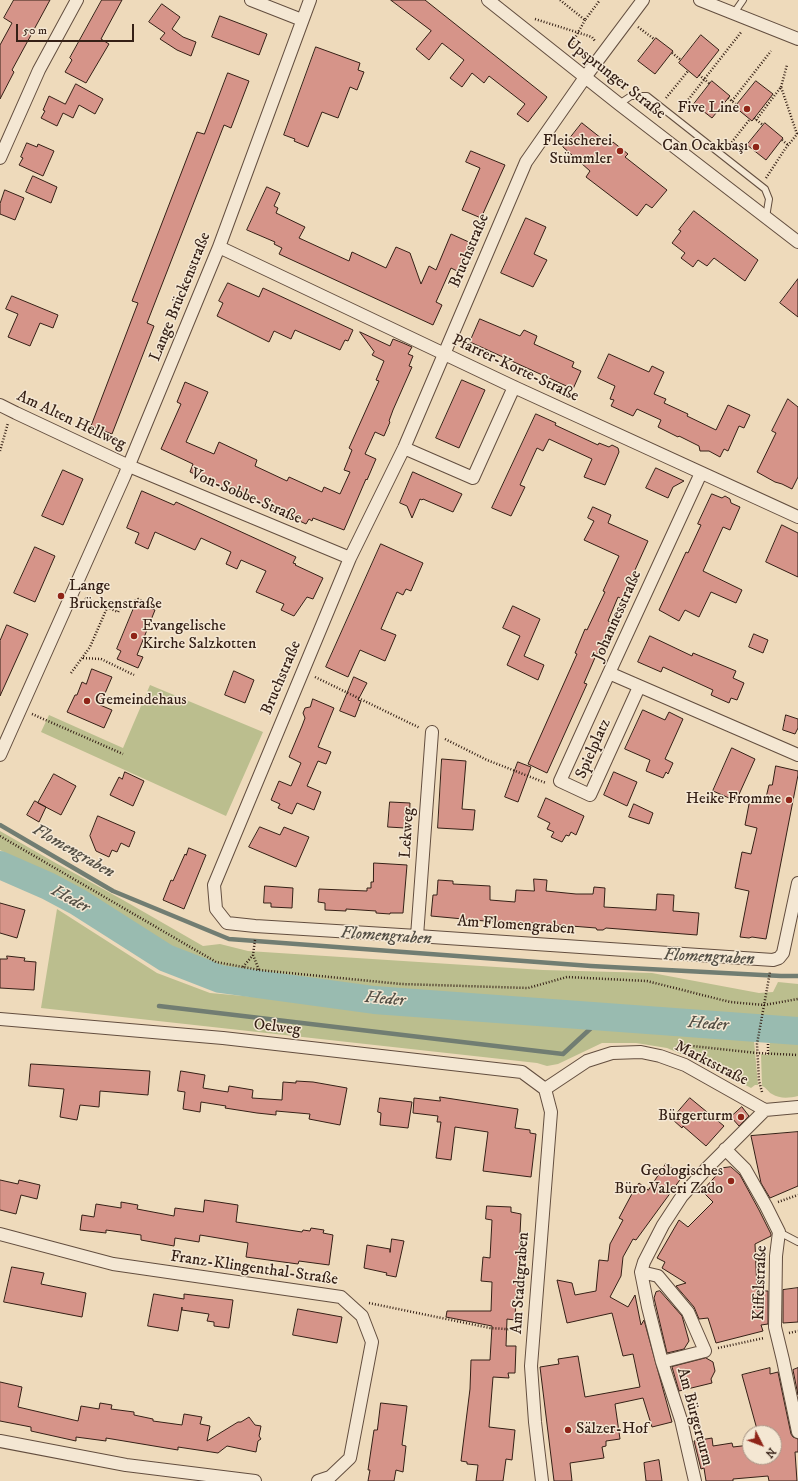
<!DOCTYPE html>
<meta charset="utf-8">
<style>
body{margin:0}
#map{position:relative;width:798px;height:1481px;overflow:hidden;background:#eedabb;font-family:"IM FELL DW Pica",serif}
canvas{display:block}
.north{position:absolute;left:742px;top:1425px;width:40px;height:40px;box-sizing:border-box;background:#f4e7d3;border:1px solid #a89787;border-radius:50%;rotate:132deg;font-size:11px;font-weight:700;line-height:16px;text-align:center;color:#352016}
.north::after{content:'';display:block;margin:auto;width:14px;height:18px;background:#8f2418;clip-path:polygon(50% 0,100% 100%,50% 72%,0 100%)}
.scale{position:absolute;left:16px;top:24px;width:118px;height:18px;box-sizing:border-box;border:2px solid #352016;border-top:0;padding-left:5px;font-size:12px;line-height:14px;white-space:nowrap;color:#352016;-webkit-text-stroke:3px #f4e7d3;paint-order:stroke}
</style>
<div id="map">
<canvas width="798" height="1481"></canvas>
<div class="north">N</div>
<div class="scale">50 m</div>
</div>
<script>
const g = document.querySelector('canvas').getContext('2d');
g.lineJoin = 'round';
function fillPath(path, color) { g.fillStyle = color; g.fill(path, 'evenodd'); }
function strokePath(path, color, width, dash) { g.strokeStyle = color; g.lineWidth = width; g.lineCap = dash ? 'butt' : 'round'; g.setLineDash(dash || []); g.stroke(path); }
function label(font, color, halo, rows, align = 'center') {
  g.font = font + ' "IM FELL DW Pica",serif'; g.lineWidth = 3; g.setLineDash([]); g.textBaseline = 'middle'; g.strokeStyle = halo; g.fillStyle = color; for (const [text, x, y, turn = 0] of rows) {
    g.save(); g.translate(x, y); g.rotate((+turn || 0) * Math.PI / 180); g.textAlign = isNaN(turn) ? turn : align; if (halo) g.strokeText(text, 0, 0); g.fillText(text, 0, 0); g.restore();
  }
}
fillPath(new Path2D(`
 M150,685L263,732L226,816L41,732L49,715L123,748Z
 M0,831L54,862L123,900L203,946L220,944L248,951L543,970L652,973L759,993L773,992L778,982L798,984V1021L588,1006L286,979L236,973L211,968L190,959L53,875L42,872L0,850Z
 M57,909L157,973L210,993L754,1041L758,1085H755L751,1088L710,1066L667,1048L636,1043H602L558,1064L547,1066L537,1063L41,1008Z
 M770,1042H798V1096C789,1098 780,1099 772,1094C768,1092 767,1088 762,1086L761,1054L769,1055Z`), '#bbbe8e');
strokePath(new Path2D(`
 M0,825L113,891L229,939L591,966L781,976H798
 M159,1006L563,1054L603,1017`), '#717d72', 4.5);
strokePath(new Path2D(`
 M0,865L48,886L78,902L166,958L220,979L374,1000L798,1031`), '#99bbb0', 28);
const building = new Path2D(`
 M14,0H50L12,70L14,72L0,99V45L12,23L4,18Z
 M102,0H122L101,39L109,44L86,83L65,72L72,60L70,58Z
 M391,0H425L547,97L545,100L528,122L517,114L525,104L489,76L484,83L472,73L462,87L450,78L464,60L442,43L429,60L416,49L431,31Z
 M162,4L180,17L172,29L183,37L196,42L191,56L177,50L160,39L165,33L149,22Z
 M220,16L267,34L259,55L212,37Z
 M701,35L719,50L697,78L679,63Z
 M656,38L673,51L655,74L638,61Z
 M316,47L360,63L358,70L364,72L357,90L350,87L338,118L322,112L308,147L294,141L295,139L284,135Z
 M228,73L249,81L231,128L224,125L147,323L154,326L112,434L91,426L138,303L132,301L197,132L204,134Z
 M712,81L730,96L712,118L694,104Z
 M756,81L773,94L752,121L735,107Z
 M76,84L103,99L95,114L79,105L73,118L63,113L57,126L41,118L45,111L43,110L49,96L65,104Z
 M582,123L611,146L613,142L628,154L625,157L667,190L652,208L646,204L637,216L586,177L590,171L563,147Z
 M765,123L783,138L766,160L747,145Z
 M27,143L37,147L38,144L54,151L43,176L19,165L23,158L21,157Z
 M471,151L505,165L481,218L462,210L480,168L466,162Z
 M33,176L57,187L51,203L26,192Z
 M267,187L280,193L274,206L278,208L276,213L305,227L299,238L349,261L352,252L386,268L396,247L410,253L421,284L429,266L436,270L451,234L471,243L459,272L451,268L436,302L442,305L433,325L279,254L282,248L274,244L275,242L247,230Z
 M5,190L24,198L15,220L0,214V204Z
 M694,211L758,260L745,281L714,258L707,266L698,260L693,267L681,258L685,253L672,243L681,231L679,230Z
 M526,218L546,227L534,254L547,260L533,287L501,273Z
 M798,279V317L780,303Z
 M228,283L259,297L263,288L353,330L348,341L345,340L340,350L295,330L291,339L274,331L269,342L217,316L223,303L219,301Z
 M12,296L58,315L53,328L40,323L30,346L8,337L18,314L6,309Z
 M480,319L520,336L524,330L537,336L534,344L574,362L572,367L581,371L573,389L470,342Z
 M360,332L390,346L393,339L403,343L412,347L408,354L413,356L409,366L412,367L393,410L389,421L390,422L384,436L375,432L365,454L376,459L367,480L366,479L344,530L313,518L312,521L309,519L306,524L274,509L190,472L193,464L161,449L181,404L177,402L185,382L208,392L186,442L214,454L219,442L257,460L255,466L287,481L289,477L322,492L324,487L340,494L350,472L344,470L352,450L349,448L379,381L376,380L384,361L372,355L374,352Z
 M609,354L649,372L652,366L664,372L654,394L666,399L664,403L688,414L687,416L716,430L728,405L750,415L744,428L739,426L728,451L724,449L720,457L709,451H700L699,446L679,436L678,437L658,427L661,420L637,409L633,416L611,406L614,400L610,399L615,386L598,378Z
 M462,380L485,390L459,448L436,438Z
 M788,399L798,407V477L792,489L782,484L775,482L757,472L776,433L772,431Z
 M536,414L556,423L555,425L598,445L599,443L609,447L612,445L618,448L619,452L605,485L584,477L592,459L549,439L543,451L537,448L520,485L525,487L511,516L492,508Z
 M656,468L684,481L673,487L668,498L646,488Z
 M63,470L83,479L63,525L42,516Z
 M413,472L462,494L453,512L423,499L422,500L420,499L412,518L407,506L400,503Z
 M142,491L174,505L176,502L296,557L293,563L296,564L295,565L323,578L313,599L307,597L294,616L281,610L284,604L256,592L266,571L241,560L237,569L226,564L231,552L201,538L195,550L155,532L148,549L135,543L139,533L127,528Z
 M712,494L722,498L725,496L730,499L731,503L740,507L730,530L723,527L703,571L742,590L736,603L711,592L699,617L685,610L679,621L659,610L686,552L688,553L701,525L698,524Z
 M593,507L611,515L608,523L648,541L622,599L618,597L608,621L614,624L600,654L597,653L584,683L587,684L547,773L528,764L577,654L575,653L585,629L587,630L605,592L603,591L619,556L584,540L594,521L588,518Z
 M782,525L798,533V577L766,562Z
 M381,544L423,563L411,591L406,589L403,595L397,592L381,629L396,635L385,661L360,650L348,677L326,667Z
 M35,547L55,556L35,602L14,593Z
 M136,603L155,610L137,655L143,657L138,668L117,659L121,651L117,649Z
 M513,606L540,619L524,656L544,665L538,680L507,665L520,636L503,628Z
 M7,625L28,634L0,696V641Z
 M754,634L768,640L763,653L749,647Z
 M650,636L692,656L693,653L736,671L733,678L744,683L737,700L731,698L729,703L711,695L713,690L663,667L661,672L638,662Z
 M92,669L112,677L100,705L112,710L104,728L67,712L75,695H77L82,682L86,684Z
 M234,671L254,680L245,703L225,695Z
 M354,677L367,683L358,700L361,701L355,717L340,711Z
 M313,699L334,708L318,747L331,752L326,764L318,761L307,786L321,792L314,810L297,803L292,814L278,808L280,804L271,800L279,781L291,786L301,763L289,757L302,726L305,718L303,713L305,708L310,707Z
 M643,710L665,720L669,712L683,719L665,759L673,763L668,774L666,772L663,778L646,771L650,760L625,749Z
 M786,715L798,719V728L795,734L783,730Z
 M732,748L755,759L736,801L713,791Z
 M442,759L466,761L462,809L475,810L473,830L438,828Z
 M518,762L531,767L518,802L505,797Z
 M776,766L798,771V775L766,939L752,937L749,938L740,937L749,891L735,888L742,852L751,854L757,828L745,825L750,799L765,802L769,785H772Z
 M125,772L144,781L133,806L110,795L119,777L122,779Z
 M614,772L637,782L627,806L604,795Z
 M54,774L76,786L61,815L38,803Z
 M546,798L584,816L576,835L571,832L569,836L566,835L562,842L551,837L554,832L547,829L550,823L538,817Z
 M35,801L46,807L39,822L27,815Z
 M390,802L410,803L409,825L406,824L405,828L388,827Z
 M634,804L653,813L649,824L629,817Z
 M98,816L135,832L129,847L121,843L117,852L112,850L109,857L96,851L90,836Z
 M260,827L280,835L284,827L309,837L296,867L249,847Z
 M189,848L206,855L184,909L163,900L171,880L173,881L185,854L186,855Z
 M374,863L407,865L403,913H390V914L376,913V911L346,909V911L325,910V903L318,902L319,889L367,891V888H371V882H373Z
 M534,879L547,880L546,891L576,894H593L594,887L605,888L604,907L656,910L657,894L674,895L673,911L699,913L697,935L606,928L603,930H597L596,928L534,923L521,924L485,920V921L431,916L433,895H437L438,880L453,881V884L490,886V900L515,902L516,890L534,891Z
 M265,886L293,888L292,908L271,907V903H264Z
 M0,903L25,910L17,938L0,933Z
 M7,956L25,958L24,961L36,962L34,990L0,988V959H7Z
 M31,1064L150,1071L148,1095L100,1091L99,1107L80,1105L77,1120L60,1117L64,1089L29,1086Z
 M181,1071L205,1075L203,1088L228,1092L229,1086L253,1090L252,1098L282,1100L283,1082L296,1083V1081L313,1082L347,1088L340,1125L309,1119L310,1114L276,1111V1115L257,1113L225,1108L226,1106L201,1102L200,1112L183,1109L185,1092L178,1091Z
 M440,1097L518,1109L515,1128L530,1130V1133L536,1134L531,1177L483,1171L488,1132L455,1127L451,1160L436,1158L441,1122H437L438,1116L413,1113L414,1098L440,1101Z
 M380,1098L412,1102L408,1128L380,1125L381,1113L378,1112Z
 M690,1098L724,1126L706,1146L683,1126L682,1128L672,1119Z
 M742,1107L749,1116L739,1126L731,1117Z
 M798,1132V1186L770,1198L761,1183L751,1136Z
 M666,1164L681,1175L679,1178L682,1177L636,1240L633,1239L623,1257L621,1276L610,1297L628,1307L635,1295L641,1325L644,1320L672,1422L652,1427L643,1398L615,1404L620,1439L606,1441V1446L602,1447L604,1458L570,1463L572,1481H554L540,1367L559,1364L558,1359L578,1356L585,1397L640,1387L633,1354L623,1356L612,1313L567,1323L557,1280L572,1283L575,1295L596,1291L599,1260L608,1261L610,1244L623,1220L619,1218L634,1190L639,1183L648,1190Z
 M731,1167L740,1175L759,1210L771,1234V1236L755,1244L757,1290L759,1289V1291H768V1324L761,1325L763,1331L716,1343L708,1318L699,1319L694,1307L676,1286L686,1283L662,1268L665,1262L657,1258L679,1220L688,1227L713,1202L702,1191L723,1168Z
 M0,1180L18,1184L19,1180L40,1185L37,1199L21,1195L16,1214L0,1210Z
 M205,1200L238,1205L236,1222L302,1232L303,1230L310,1231L311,1228L324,1230L323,1233L333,1235L329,1265L299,1261L298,1264L246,1257L248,1243L200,1235L199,1242L175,1238L174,1246L141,1240V1235L106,1230V1233L80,1230L82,1215L94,1217L96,1204L121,1208V1202L138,1205L137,1209L174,1216L175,1208L203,1212Z
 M487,1206L511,1207V1212L521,1214L518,1273H519L518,1294H516L515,1320L507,1319L506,1346H516L515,1373H508L509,1378L493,1377L489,1427L515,1430L512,1460L506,1459L503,1481H476L478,1465L467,1464V1462L461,1461L470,1389L471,1360H490L492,1326L446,1317L447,1311H491L492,1282L481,1281L483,1257L490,1258L492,1220L486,1219Z
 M392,1239L404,1241L396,1277L386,1275L387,1273L364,1268L367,1245L390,1249V1252Z
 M12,1267L44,1273L41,1284L86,1293L82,1317L4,1302Z
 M798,1288V1322L783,1323V1290Z
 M660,1291L682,1316L689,1341L684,1349L667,1353L654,1298L656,1292Z
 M154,1294L184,1299V1294L233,1300L229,1328L214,1326V1322L207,1321L209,1314L182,1310V1307L178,1331L148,1326Z
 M298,1309L342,1317L337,1343L293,1335Z
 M706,1358L713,1362L715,1371L711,1379L712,1383L679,1391L672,1367Z
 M770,1368V1374L778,1372L791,1434L793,1437L798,1439V1452H795L797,1481H769L768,1476L733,1479V1481H706L704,1468L701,1469L694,1441L712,1438L713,1446L732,1443L733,1447L750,1445V1457H774V1433H758L742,1375Z
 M798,1368V1395L793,1370Z
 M0,1382L22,1387L18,1407L78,1421L81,1406L99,1409L100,1403L112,1405L111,1409L134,1412V1415L153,1419V1421L182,1425L184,1414L202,1417L200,1424L210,1426L207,1441L238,1422H241L249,1417L255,1425L261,1426L259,1436L261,1439L258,1441L256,1452L227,1446L218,1453L178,1447V1450L106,1438V1441L76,1437V1441L31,1431V1427L0,1421Z
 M381,1403L407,1406L402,1445L406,1446L403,1472L396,1470L394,1481H368L370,1470H368L374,1430H377Z
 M659,1460L662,1481H646L644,1463Z`);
fillPath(building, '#d69489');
strokePath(building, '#352016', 1);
const lane = new Path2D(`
 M734,13L743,0
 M619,104L631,96H647L765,189L769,199L766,217
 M779,1232L798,1242`);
const street = new Path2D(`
 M251,0L302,20
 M488,0L619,104L798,242
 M643,0L586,76L526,162L404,448L350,558L214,885L216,909L227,923L255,926L417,936L773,960L779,958L783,953L798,883
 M700,0L798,39
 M0,158L39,70L77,0
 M219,247L514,387L798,517
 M0,405L16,413L129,466L350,558
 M404,448L473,478L514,387
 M701,473L609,673L798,755
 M609,673L560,781L590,795L639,687
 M0,755L124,477L219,247L310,0
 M417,936L432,732
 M0,1019L223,1038L522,1072L545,1089
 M545,1089L587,1061L612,1053L641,1052L660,1056L685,1065L765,1110L798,1107
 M725,1149L745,1169L766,1206L779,1232L776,1256L775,1327L783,1360L798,1432
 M0,1234L113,1264L341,1297L362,1316L372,1342L350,1458L330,1477L318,1481
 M641,1272L658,1276L688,1312L705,1351L662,1362
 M0,1441L126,1465L255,1481
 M542,1481L535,1422L531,1366L551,1112L545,1089
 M695,1481L681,1420L662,1362L648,1307L641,1272L644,1262L663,1225L682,1196L707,1168L765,1110`);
strokePath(lane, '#634e3f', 8);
strokePath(street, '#634e3f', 14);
strokePath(new Path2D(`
 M560,0L585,20L600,0
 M535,19L592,37L595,41
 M638,27L654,39
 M570,47L585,20
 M672,53L681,60
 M699,75L710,84
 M781,87L787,65
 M666,98L688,71
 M728,98L737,105
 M732,101L771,51
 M681,109L742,31
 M754,118L763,125
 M756,120L781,87L797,134
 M782,140L788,145
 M728,147L750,119
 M766,178L785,149L798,133
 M0,451L8,423
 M85,598L118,612L120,608L138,599L158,608
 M83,658L101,659L134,675
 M71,673L90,647L107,608
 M315,677L420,728
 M32,714L123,754
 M445,739L487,760L546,783
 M0,836L216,962L259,970L401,984L528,988L567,977L647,981L730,1002L764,1005L798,999
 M255,940L253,955L259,970
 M243,967L253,955
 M681,1049L683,1045L757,1053L798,1055
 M768,1054V1043
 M762,1092L759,1081L757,1044L770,972
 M778,1202L798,1195
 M369,1303L490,1328L521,1330
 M789,1333L798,1331
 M718,1348L764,1338`), '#352016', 2.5, [1, 2]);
strokePath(lane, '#f4e7d3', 6);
strokePath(street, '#f4e7d3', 12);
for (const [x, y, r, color] of [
 [747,109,4,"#8f2418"],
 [756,147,4,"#8f2418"],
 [620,151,4,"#8f2418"],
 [61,596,4,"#8f2418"],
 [134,636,4,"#8f2418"],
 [87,701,4,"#8f2418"],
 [789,800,4,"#8f2418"],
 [741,1117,4,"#8f2418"],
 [731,1181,4,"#8f2418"],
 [568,1430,4,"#8f2418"]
]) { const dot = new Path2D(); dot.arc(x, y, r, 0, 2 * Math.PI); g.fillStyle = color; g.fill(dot); strokePath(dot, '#f4e7d3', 1.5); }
label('16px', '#352016', '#f4e7d3', [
 ["Upsprunger Straße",615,79,38],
 ["Bruchstraße",470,251,-67],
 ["Lange Brückenstraße",181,297,-68],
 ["Pfarrer-Korte-Straße",515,369,25],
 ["Am Alten Hellweg",71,421,25],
 ["Von-Sobbe-Straße",246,497,23],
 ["Johannesstraße",618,616,-66],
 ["Bruchstraße",282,678,-67],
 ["Spielplatz",594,749,-66],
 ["Lekweg",408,833,-86],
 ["Am Flomengraben",516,926,4],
 ["Oelweg",277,1028,7],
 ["Marktstraße",711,1064,27],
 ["Franz-Klingenthal-Straße",254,1269,8],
 ["Am Stadtgraben",521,1283,-86],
 ["Kiffelstraße",761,1283,-88],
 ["Am Bürgerturm",694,1417,75]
]);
label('16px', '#352016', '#f4e7d3', [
 ["Five Line",739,109],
 ["Fleischerei",612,142],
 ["Stümmler",612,160],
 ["Can Ocakbaşı",748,147],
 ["Lange",69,587,"left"],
 ["Brückenstraße",69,605,"left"],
 ["Evangelische",142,627,"left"],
 ["Kirche Salzkotten",142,645,"left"],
 ["Gemeindehaus",95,701,"left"],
 ["Heike Fromme",781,800],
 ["Bürgerturm",733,1117],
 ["Geologisches",723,1172],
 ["Büro Valeri Zado",723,1190],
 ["Sälzer-Hof",576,1430,"left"]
], 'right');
label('italic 17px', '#534e44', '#f4e7d3', [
 ["Flomengraben",73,852,30],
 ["Heder",70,900,28],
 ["Flomengraben",386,937,4],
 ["Flomengraben",709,958,3],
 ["Heder",385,1000,5],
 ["Heder",708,1025,4]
]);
</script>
